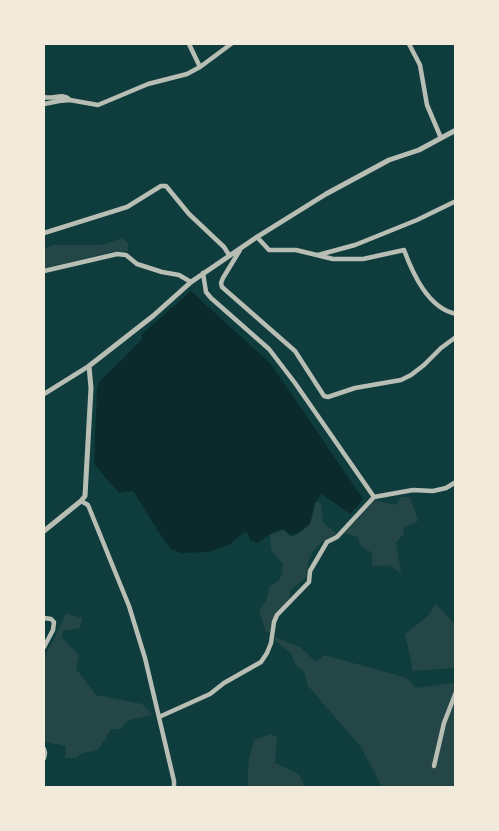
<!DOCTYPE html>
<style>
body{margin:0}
#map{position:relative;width:499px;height:831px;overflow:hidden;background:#0f3d3e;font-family:"Zilla Slab",serif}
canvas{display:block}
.frame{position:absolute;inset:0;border:45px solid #f1e9da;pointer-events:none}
</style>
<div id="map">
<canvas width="499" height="831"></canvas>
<div class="frame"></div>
</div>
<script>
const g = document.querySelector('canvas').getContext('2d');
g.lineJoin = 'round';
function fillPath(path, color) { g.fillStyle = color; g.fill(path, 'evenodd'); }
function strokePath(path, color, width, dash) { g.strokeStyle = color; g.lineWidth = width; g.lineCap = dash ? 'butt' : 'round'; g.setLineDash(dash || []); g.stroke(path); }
fillPath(new Path2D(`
 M122,238L128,243V251L112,252L44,268V248L54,245H103Z
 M402,497H410L418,521L404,527L403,535L396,542L401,573L389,565L372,566V553L360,545L358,537L344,533L375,500L395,505Z
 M316,502L321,504L323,522L337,534C317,543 306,554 307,577L290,591L289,600L277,612L271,624L270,631L266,633L259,610L267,599L269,588L279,580L282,575L283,564L271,550L270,535L283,530L291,537C311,528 312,521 316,502Z
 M436,604L455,624V668L413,671L405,634L427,617Z
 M66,613L82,618L80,628L63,631L62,638L79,655L76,669L96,695L142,704L153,715L128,720L121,729H111L105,740L97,750L83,753L76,758H65L66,746L46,742L44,739V658L55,637Z
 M275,637L300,647L316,662L324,655L407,678L416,688L453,683L456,686L455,787H382L361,747L308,686L304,671L295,665L291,653L274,640Z
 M271,734L277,738L275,763L299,774L305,787H249C246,770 249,756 254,740Z`), '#244646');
fillPath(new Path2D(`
 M191,291L271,364L363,499L350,514L322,494L315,502L310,524L298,533L291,535L283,529L272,533L257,543L250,540L248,533H243L229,545L209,552L181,553L171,549L158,531L133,491L119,493L94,464L97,388L99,382L123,359L142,339V334Z`), '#0a2a2b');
strokePath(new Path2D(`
 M189,44L200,67
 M409,44L420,65L427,105L441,138
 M44,97C53,100 63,92 70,100
 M44,104L59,101L70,100L98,105L148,84L187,74L200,67L231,44
 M44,233L127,207L161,186H166L189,214L224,247L229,255
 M257,237L269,250H296L333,259H363L404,250C413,274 428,308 456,314
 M240,250L223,278L221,283L222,287L295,351L324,396L328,397L355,388L401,380L411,375L424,365L441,348L456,337
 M318,255L355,245L417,220L456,201
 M44,271L117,254L126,255L137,264L162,272L179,275L191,282
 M203,273L206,292L211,298L269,349L295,383L374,497
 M44,394L89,366
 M81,501L88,505L129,606L145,658L174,781V788
 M44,618L51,619L54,622L53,630L44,647
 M159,717L210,694L224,683L261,662L267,653L271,643L274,622L277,615L309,582L310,571L327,542L337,537L374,497L413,490L433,491L446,488L456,482
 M44,749L45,753L44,758
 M434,766L444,723L456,692`), '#b8beb3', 4.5);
strokePath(new Path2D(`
 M44,531L81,501L85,496L91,388L89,366L153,316L191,282L257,237L326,194L389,160L419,150L456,130`), '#b8beb3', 5);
</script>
